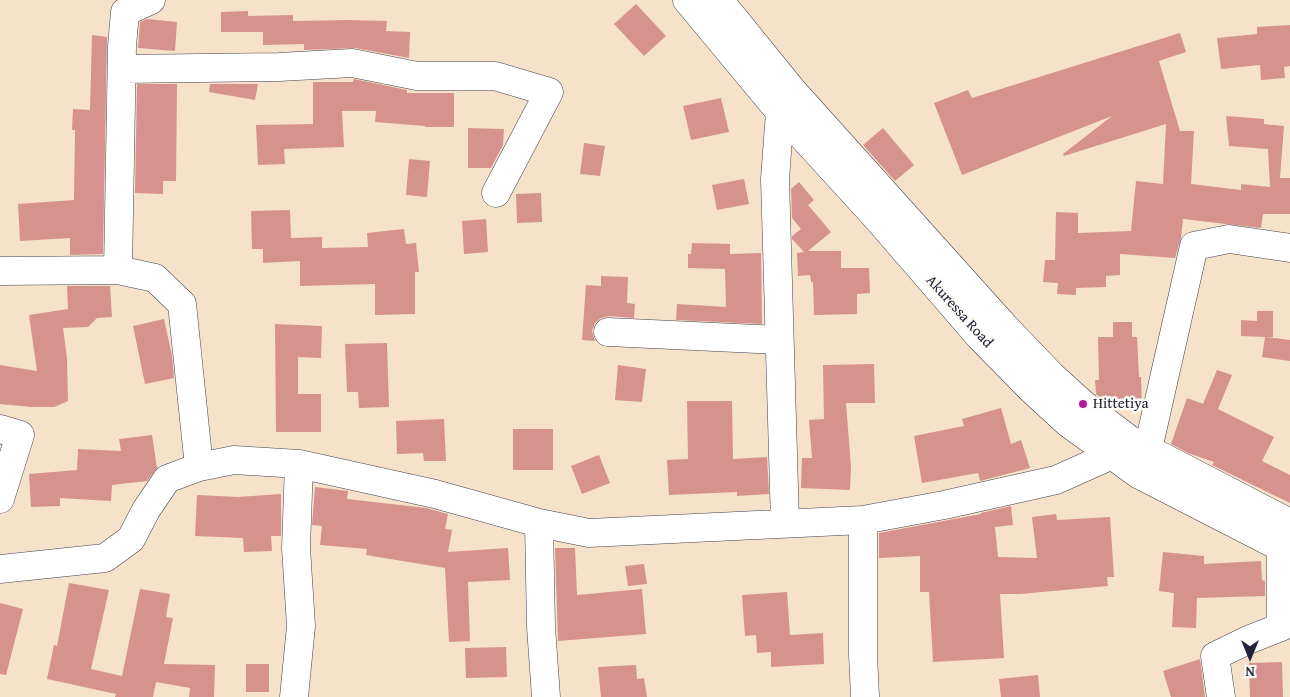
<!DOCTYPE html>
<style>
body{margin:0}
#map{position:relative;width:1290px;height:697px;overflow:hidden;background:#f5e2c8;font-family:"Gentium Book Plus",serif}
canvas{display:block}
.north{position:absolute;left:1225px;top:632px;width:50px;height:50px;-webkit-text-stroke:4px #fdfcf7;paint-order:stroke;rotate:180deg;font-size:14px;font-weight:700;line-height:20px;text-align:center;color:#22223b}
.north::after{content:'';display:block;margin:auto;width:18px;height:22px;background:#22223b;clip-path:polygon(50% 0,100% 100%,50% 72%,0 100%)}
</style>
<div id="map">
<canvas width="1290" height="697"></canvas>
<div class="north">N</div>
</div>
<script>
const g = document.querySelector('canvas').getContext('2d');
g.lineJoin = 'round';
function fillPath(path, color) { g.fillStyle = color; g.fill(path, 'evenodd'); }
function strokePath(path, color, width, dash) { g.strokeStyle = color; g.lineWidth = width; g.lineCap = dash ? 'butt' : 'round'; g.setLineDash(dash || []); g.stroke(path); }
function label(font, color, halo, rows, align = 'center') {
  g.font = font + ' "Gentium Book Plus",serif'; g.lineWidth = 5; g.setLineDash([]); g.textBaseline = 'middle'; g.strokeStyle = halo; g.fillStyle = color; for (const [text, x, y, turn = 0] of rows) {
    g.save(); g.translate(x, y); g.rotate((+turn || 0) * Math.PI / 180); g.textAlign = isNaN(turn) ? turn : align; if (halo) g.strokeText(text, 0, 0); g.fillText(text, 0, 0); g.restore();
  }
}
fillPath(new Path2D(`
 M636,4L666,36L644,56L614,24Z
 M248,11V16L293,15V21L349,20L387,21L386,31L410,32L409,58L355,48L304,50V44L263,45V32H221V12Z
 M147,19L177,22L175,51L138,48L140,22Z
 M1290,25V66L1284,67L1285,78L1261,80L1260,65L1221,69L1217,38L1257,34V27Z
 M1180,33L1186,52L1159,61L1180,131H1194L1191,184L1241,190V184L1270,187L1268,149L1229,146L1226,116L1264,119V124L1284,126L1280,178H1290V214H1263L1261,228L1183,219L1181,238L1175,258L1120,254V275L1106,276V287L1076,288V295L1057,294L1058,283L1043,282L1045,260H1055L1056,212L1078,213V233L1131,231L1136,181L1163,184L1166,124L1064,156L1063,154L1112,116L962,175L934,103L968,90L972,98Z
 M92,35L107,37L103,254L70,255V238L20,241L18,204L74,200L75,130H72L73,109L90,110Z
 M354,79L407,90V93H454V127H425V126L375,122L376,111H342L344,147L284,149L285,164L258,165L256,125L313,124V82H353Z
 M137,84H177L176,181H163V194L135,193Z
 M210,84H258L255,100L209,92Z
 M721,98L729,132L691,140L683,106Z
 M468,128L504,129L503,145L491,168H468Z
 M883,128L914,165L895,181L863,145Z
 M584,143L605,146L600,176L580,174Z
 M409,159L430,161L427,197L406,195Z
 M744,179L749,204L717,210L712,185Z
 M799,182L814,200L808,205L831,232L808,251H841V268H869L870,293L857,294V314L814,315L813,282H811L810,275L798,276L797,253L804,252L792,239V236L801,229L792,218L791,189Z
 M541,193L542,222L517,223L516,194Z
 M290,210L291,238L322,237V248L368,247L367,233L404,229L406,244L416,243L419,272H415V314L375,315V284L300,286V261L263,263V249H252L251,211Z
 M486,219L488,252L464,254L462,221Z
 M692,243L730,244V254L761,253L762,324L676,320L677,304L726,307L725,269L688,268V254H691Z
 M601,276L628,277L627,303L635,304L634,318L609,316L601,318L595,323L592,331L595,341L582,340L586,285L601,286Z
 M67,286H110L112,317L97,318L88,327L63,328L67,358L68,401L54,407H32L0,404V365L37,371L29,315L68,309Z
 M1257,311H1273V337H1266L1290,340V361L1262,357L1265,337L1241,336V320L1257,321Z
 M164,319L172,356L174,378L145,384L133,326Z
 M1113,322H1132V337H1137L1139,377H1141L1142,405L1113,408L1096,394L1095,380H1099L1098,337H1113Z
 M275,324L322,326L321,358L298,357V394H321V432H276Z
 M387,343L389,407L359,408L358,392H347L345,344Z
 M874,364L875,403H846L851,467L850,490L801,488L802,458H812L809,420L824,419L823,365Z
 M618,365L646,369L642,402L615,400Z
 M1217,370L1232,375L1218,409L1274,437L1262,461L1290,475V503L1212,465L1214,462L1188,453L1171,444L1187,398L1203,404Z
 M687,401H732L733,459L767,457L769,494L737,496V492L669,495L667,460L688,459Z
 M1001,408L1011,444L1021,440L1030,468L980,481L978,473L922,483L914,436L964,426L962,419Z
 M444,419L446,461H424L423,453L397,454L396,421Z
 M513,429H553V470H513Z
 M152,435L157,468L147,481L112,485L111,501L60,498V506L31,507L29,474L77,470L78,449L121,451L119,439Z
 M599,455L610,483L582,494L571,466Z
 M315,487L348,491L347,499L426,508L448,514L445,529L452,530L448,552L508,548L510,580L468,582L470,641L449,642L445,568L366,555L367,549L320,545L322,526L312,525Z
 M281,494V536H271L272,551L244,552L243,538L195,536L197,495L238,497Z
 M1011,506L1013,525L995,527L998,557L1037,558L1032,517L1056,514L1057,520L1110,517L1114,577H1107L1108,586L1020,594H1000L1004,658L933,662L929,592H920V556L879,558V533L981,514V513Z
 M555,548H575L577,595L642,589L646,634L558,641Z
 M1163,552L1204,556V564L1261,561L1262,580L1265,581V596L1197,598L1196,628L1172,627L1174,593L1159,591Z
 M644,564L647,584L628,586L625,566Z
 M69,583L109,590L91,669L122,676L140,589L170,594L166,617L173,618L164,664L215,665L214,697H189L190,688L156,682L153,697H115L116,694L47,679L54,645L57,646Z
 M787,592L790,635L823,633L824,664L771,667V652L757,653L756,635L745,636L742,595Z
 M0,603L23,609L6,675L0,674Z
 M506,647L507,677L466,678L465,648Z
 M1200,659L1205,697H1171L1163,671Z
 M1282,662L1283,697H1250L1249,663Z
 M246,664H269V692H246Z
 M636,665L637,679L644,678L647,697H601L598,667Z
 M1038,675L1040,697H1001L999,679Z`), '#d6938d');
const minor = new Path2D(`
 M151,0L125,12L122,46L118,270L155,278L182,304L199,467
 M122,69L279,67L352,63L417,76H495L549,92L496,193
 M780,112L775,179L785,523
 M0,271L118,270
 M608,332L779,340
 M0,429L20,435L0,499
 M1148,449L1194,246L1229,239L1290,248
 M863,520V654L865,697
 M539,523L541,627L546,697
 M0,569L105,558L131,539L146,510L167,479L199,467L234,460L299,464L435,494L539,523L589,533L863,520L944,505L1056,480L1112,455L1129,441
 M294,697L301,626L296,548L299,464
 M1221,697L1215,656L1248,640L1281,627V546`);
const highway = new Path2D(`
 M687,0L780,112L877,218L980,337L1031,389L1068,423L1138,474L1290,552
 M719,0L792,90L1005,327L1051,375L1083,404L1130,440L1290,523`);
strokePath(minor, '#423f50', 29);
strokePath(highway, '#423f50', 29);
strokePath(minor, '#fff', 28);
strokePath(highway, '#fff', 28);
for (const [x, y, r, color] of [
 [1083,404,5,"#b5179e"]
]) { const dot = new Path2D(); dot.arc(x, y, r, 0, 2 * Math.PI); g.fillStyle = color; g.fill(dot); strokePath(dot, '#fdfcf7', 2); }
label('15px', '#22223b', '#fdfcf7', [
 ["Akuressa Road",959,312,48]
]);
label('15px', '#22223b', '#fdfcf7', [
 ["Hittetiya",1093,404]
], 'left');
</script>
